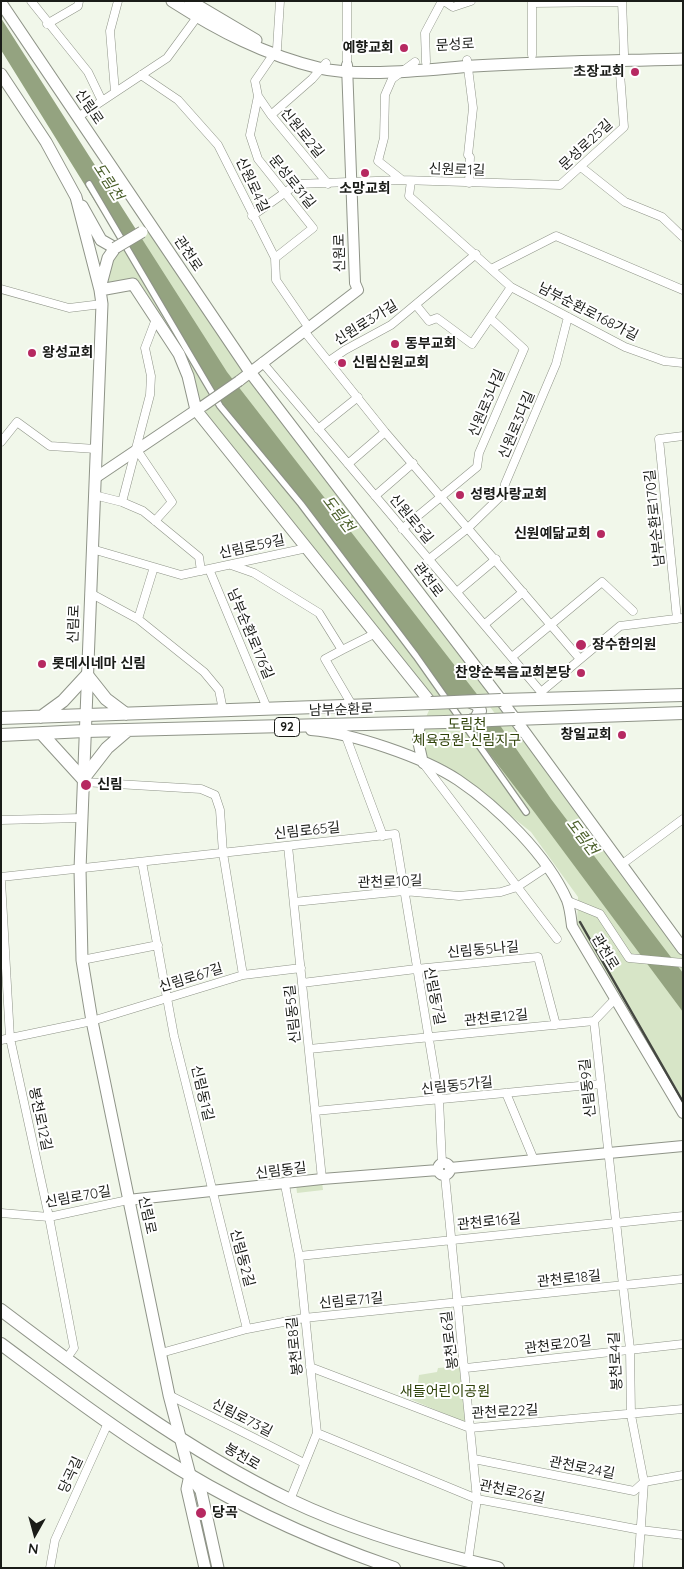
<!DOCTYPE html>
<meta charset="utf-8">
<style>
body{margin:0}
#map{position:relative;width:684px;height:1569px;overflow:hidden;background:#f1f7ea;font-family:Quicksand,sans-serif}
canvas{display:block}
.frame{position:absolute;inset:0;border:2px solid #1a1c18;pointer-events:none}
.north{position:absolute;left:10px;top:1509px;width:50px;height:50px;-webkit-text-stroke:4px #fff;paint-order:stroke;rotate:187deg;font-size:14px;font-weight:700;line-height:20px;text-align:center;color:#1a1c18}
.north::after{content:'';display:block;margin:auto;width:18px;height:22px;background:#1a1c18;clip-path:polygon(50% 0,100% 100%,50% 72%,0 100%)}
</style>
<div id="map">
<canvas width="684" height="1569"></canvas>
<div class="frame"></div>
<div class="north">N</div>
</div>
<script>
const g = document.querySelector('canvas').getContext('2d');
g.lineJoin = 'round';
function fillPath(path, color) { g.fillStyle = color; g.fill(path, 'evenodd'); }
function strokePath(path, color, width, dash) { g.strokeStyle = color; g.lineWidth = width; g.lineCap = dash ? 'butt' : 'round'; g.setLineDash(dash || []); g.stroke(path); }
function label(font, color, halo, rows, align = 'center') {
  g.font = font + ' Quicksand,"Noto Sans KR",sans-serif'; g.lineWidth = 4; g.setLineDash([]); g.textBaseline = 'middle'; g.strokeStyle = halo; g.fillStyle = color; for (const [text, x, y, turn = 0] of rows) {
    g.save(); g.translate(x, y); g.rotate((+turn || 0) * Math.PI / 180); g.textAlign = isNaN(turn) ? turn : align; if (halo) g.strokeText(text, 0, 0); g.fillText(text, 0, 0); g.restore();
  }
}
fillPath(new Path2D(`
 M151,230L491,690L683,956V1099L577,924L578,897L531,832L486,796L426,762C417,736 422,724 434,700L204,415L191,376L134,281L104,286C113,247 116,249 151,230Z
 M322,1182L323,1190L297,1193L296,1184Z
 M463,1366L468,1424L410,1399L418,1383L419,1375L437,1372L438,1368Z`), '#d7e5c7');
fillPath(new Path2D(`
 M1,18L227,372L490,711L551,799L683,973V1012L535,813L220,403L1,50Z`), '#94a380');
fillPath(new Path2D(`
 M485,700L499,719L461,721L447,702Z`), '#f1f7ea');
const pedestrian = new Path2D(`
 M89,184L220,406L301,504L416,656L526,812`);
const minor = new Path2D(`
 M31,1L88,72L102,101
 M347,1V65
 M444,1L453,7L471,1
 M622,1L624,54
 M532,3L622,2
 M47,24L78,6L79,1
 M532,55V1
 M467,60L473,108L468,155L470,157L469,183
 M426,62L425,33L442,1
 M141,75L178,100L218,145L275,258L276,280L309,328
 M115,92L110,31L118,1
 M258,96L271,115L328,184
 M271,115L312,79L326,63
 M78,117L167,58L200,13
 M581,167L625,202L662,217L683,237
 M402,180L378,161L384,138L385,95L392,79L415,62
 M411,181L409,196L511,287L625,347L664,361L683,363
 M252,216L297,184L402,180L560,185L624,127L619,60
 M275,258L313,228L258,159L250,135L258,96L255,81L277,49L280,1
 M493,268L556,236L683,290
 M1,289L69,308L102,304
 M416,305L429,321L437,318L472,344L511,287
 M304,331L385,432L580,659
 M329,361L345,350L391,325L476,254
 M262,362L541,692
 M318,429L358,397
 M1,442L17,422L50,446L96,449
 M137,450L172,502L155,521
 M348,464L385,432
 M94,495L122,502L143,511L199,557L201,571
 M375,496L413,463
 M122,502L150,395L151,376L145,348L156,319
 M402,529L477,467L479,453L524,349L491,319
 M92,549L181,575L307,548
 M428,560L468,528L504,493L505,484L556,364L568,317
 M231,565L254,573L319,613L342,650L325,659L352,705
 M209,569L267,708
 M458,591L496,559
 M90,593L138,619L204,672L219,690L223,710
 M138,619L154,567
 M677,619L659,439L683,436
 M485,624L523,592
 M342,650L376,633
 M512,657L602,582L633,611
 M542,697L541,692L620,626L683,618
 M345,734L383,836
 M423,763L557,939
 M83,782L201,789L215,795L220,810L223,853L243,975
 M1,820L81,818
 M288,846L322,1179
 M142,862L174,1036L247,1329
 M621,865L683,819
 M1,877L395,834L439,1100L442,1163
 M1,881L10,1038L49,1217L74,1348L67,1358
 M568,901L600,914L629,958L683,963
 M294,902L404,891L459,896L501,892L517,887L547,867
 M82,960L158,945
 M302,983L416,969L538,957L556,1025
 M594,1021L630,1349L631,1415L644,1482L638,1568
 M1,1040L92,1021L243,975L301,968
 M309,1049L594,1021L615,999
 M506,1093L534,1160
 M315,1111L600,1084
 M445,1176L477,1499L468,1561
 M285,1185L299,1256L317,1433L290,1500
 M1,1213L49,1217L128,1200
 M299,1256L683,1216
 M161,1353L247,1329L304,1318L683,1279
 M310,1367L470,1428L683,1409
 M466,1368L683,1344
 M169,1395L304,1463
 M317,1433L477,1499L641,1530L683,1535
 M474,1459L634,1491L644,1482L683,1475
 M50,1568L55,1540L108,1423`);
const tertiary = new Path2D(`
 M239,381L358,290L355,283L347,65
 M95,478L202,406
 M420,722L418,741L423,763
 M311,730C352,733 423,757 458,780C498,807 547,855 567,900C570,908 571,918 572,926L683,1113
 M438 1169a6 6 0 1 1 12 0a6 6 0 1 1-12 0Z
 M450,1168L683,1146
 M128,1200L322,1179L438,1170`);
const secondary = new Path2D(`
 M172,1C219,31 265,55 319,68C362,78 430,69 474,66C544,62 613,61 683,59
 M190,1L256,40
 M1,3L250,372L501,700L683,949
 M1,74L46,142L76,197L100,290L102,304L80,869L82,960L92,1021L169,1395L190,1475L201,1491L218,1568
 M82,206L101,240L115,248L108,258L100,288
 M100,290L133,284L179,354L188,376L196,410L431,703
 M190,1475L187,1489L205,1568`);
const primary = new Path2D(`
 M501,700L683,695
 M469,701L478,705L480,711L476,719L470,721
 M41,717L63,701L87,675L106,699L126,714
 M1,718L431,703
 M515,719L683,713
 M42,734L83,779L107,748L128,730
 M1,735L85,731L445,722
 M1,1310C92,1379 186,1450 290,1500C355,1531 428,1552 498,1568
 M1,1344C51,1381 100,1419 152,1452C228,1501 309,1539 394,1568`);
strokePath(pedestrian, '#8f9488', 8);
strokePath(minor, '#8f9488', 9);
strokePath(tertiary, '#8f9488', 12);
strokePath(secondary, '#8f9488', 13);
strokePath(primary, '#8f9488', 14);
strokePath(pedestrian, '#fff', 5.5);
strokePath(minor, '#fff', 8);
strokePath(tertiary, '#fff', 10);
strokePath(secondary, '#fff', 11);
strokePath(primary, '#fff', 12);
strokePath(new Path2D(`
 M580,922L683,1102`), '#444741', 2.5);
const tertiaryBridge = new Path2D(`
 M203,406L239,381`);
const secondaryBridge = new Path2D(`
 M115,248L142,232`);
const primaryBridge = new Path2D(`
 M431,703L501,700
 M445,722L515,719`);
strokePath(tertiaryBridge, '#8f9488', 12, []);
strokePath(secondaryBridge, '#8f9488', 13, []);
strokePath(primaryBridge, '#8f9488', 14, []);
strokePath(tertiaryBridge, '#fff', 10);
strokePath(secondaryBridge, '#fff', 11);
strokePath(primaryBridge, '#fff', 12);
for (const [x, y, r, color] of [
 [404,48,5,"#b62961"],
 [635,72,5,"#b62961"],
 [365,173,5,"#b62961"],
 [395,344,5,"#b62961"],
 [32,353,5,"#b62961"],
 [342,363,5,"#b62961"],
 [460,495,5,"#b62961"],
 [601,534,5,"#b62961"],
 [581,645,6,"#b62961"],
 [42,664,5,"#b62961"],
 [581,673,5,"#b62961"],
 [622,735,5,"#b62961"],
 [86,785,6,"#b62961"],
 [201,1513,6,"#b62961"]
]) { const dot = new Path2D(); dot.arc(x, y, r, 0, 2 * Math.PI); g.fillStyle = color; g.fill(dot); strokePath(dot, '#fff', 2); }
for (const [x, y, w] of [
 [287,727,25]
]) { const box = new Path2D(); box.roundRect(x - w / 2, y - 9.5, w, 19, 4); g.fillStyle = '#fff'; g.fill(box); strokePath(box, '#1a1c18', 1); }
label('bold 12px', '#1a1c18', null, [
 ["92",287,727]
]);
label('14px', '#1a1c18', '#fff', [
 ["문성로",455,45,-3],
 ["신림로",89,107,56],
 ["신원로2길",302,133,51],
 ["문성로25길",586,145,-43],
 ["신원로1길",457,170,2],
 ["문성로31길",292,182,51],
 ["신원로4길",252,185,65],
 ["신원로",340,253,-91],
 ["관천로",188,254,56],
 ["남부순환로168가길",588,312,27],
 ["신원로3가길",366,323,-32],
 ["신원로3나길",487,403,-67],
 ["신원로3다길",517,425,-67],
 ["남부순환로170길",655,518,-96],
 ["신원로5길",411,519,50],
 ["신림로59길",252,547,-12],
 ["관천로",428,580,53],
 ["신림로",74,624,-88],
 ["남부순환로176길",250,634,67],
 ["남부순환로",341,710,-2],
 ["신림로65길",307,831,-6],
 ["관천로10길",390,882,-2],
 ["신림동5나길",483,950,-5],
 ["관천로",605,952,59],
 ["신림로67길",191,978,-17],
 ["신림동7길",434,996,79],
 ["신림동5길",293,1014,-96],
 ["관천로12길",496,1018,-6],
 ["신림동5가길",457,1086,-6],
 ["신림동9길",588,1088,-96],
 ["신림동1길",202,1093,77],
 ["봉천로12길",40,1119,78],
 ["신림동길",281,1171,-7],
 ["신림로70길",78,1197,-10],
 ["신림로",147,1215,78],
 ["관천로16길",489,1222,-6],
 ["신림동2길",242,1258,75],
 ["관천로18길",569,1279,-6],
 ["신림로71길",351,1301,-5],
 ["봉천로6길",450,1340,-97],
 ["관천로20길",558,1345,-7],
 ["봉천로8길",295,1346,-96],
 ["봉천로4길",616,1361,-93],
 ["관천로22길",505,1412,-3],
 ["신림로73길",242,1418,27],
 ["봉천로",242,1457,30],
 ["관천로24길",582,1468,11],
 ["당곡길",71,1475,-65],
 ["관천로26길",512,1492,12]
]);
label('bold 14px', '#1a1c18', '#fff', [
 ["예향교회",394,48,"right"],
 ["초장교회",625,72,"right"],
 ["소망교회",365,189,"center"],
 ["동부교회",405,344],
 ["왕성교회",42,353],
 ["신림신원교회",352,363],
 ["성령사랑교회",470,495],
 ["신원예닮교회",591,534,"right"],
 ["장수한의원",592,645],
 ["롯데시네마 신림",52,664],
 ["찬양순복음교회본당",571,673,"right"],
 ["창일교회",612,735,"right"],
 ["신림",97,785],
 ["당곡",212,1513]
], 'left');
label('14px', '#30430a', '#fff', [
 ["도림천",467,725],
 ["체육공원-신림지구",467,741],
 ["새들어린이공원",445,1392]
]);
label('italic 15px', '#495e28', '#fff', [
 ["도림천",108,182,57],
 ["도림천",338,514,53],
 ["도림천",582,837,53]
]);
</script>
